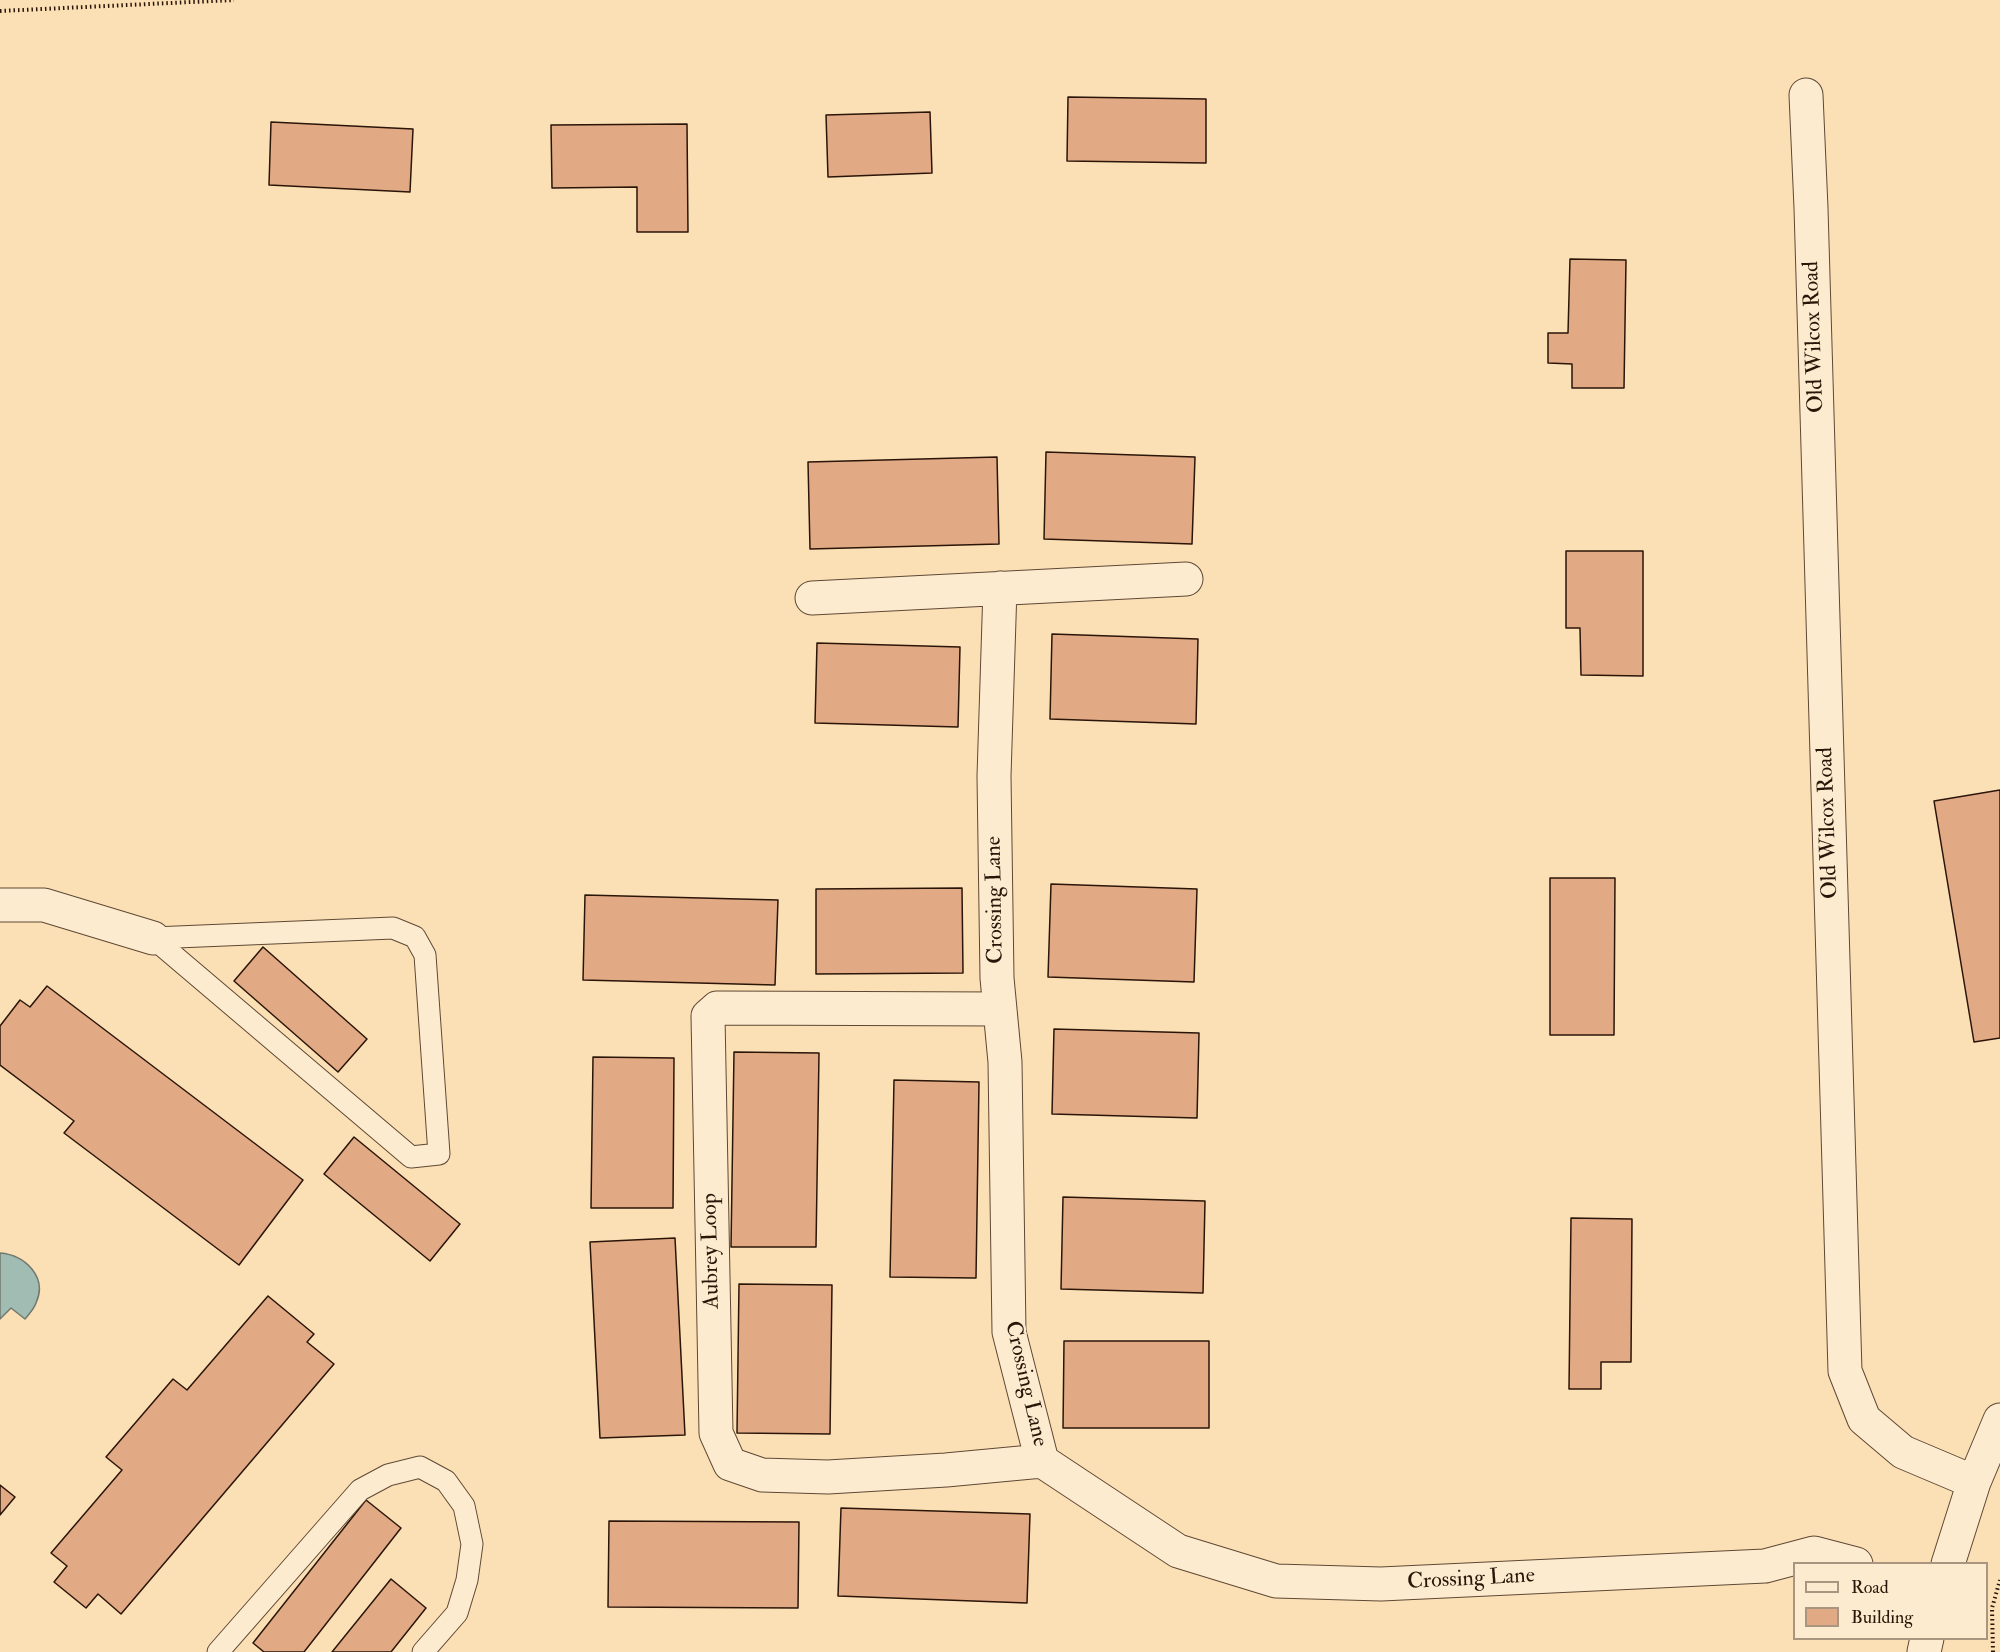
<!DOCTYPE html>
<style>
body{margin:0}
#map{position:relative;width:2000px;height:1652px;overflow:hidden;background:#fce0b5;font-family:"IM FELL Double Pica",serif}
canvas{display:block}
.legend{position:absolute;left:1793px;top:1562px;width:195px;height:78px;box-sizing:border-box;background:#fdebcf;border:2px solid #a99580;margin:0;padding:8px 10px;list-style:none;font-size:18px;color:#2a1509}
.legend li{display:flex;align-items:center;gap:12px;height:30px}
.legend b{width:30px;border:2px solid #a99580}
</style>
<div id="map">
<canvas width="2000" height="1652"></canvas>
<ul class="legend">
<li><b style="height:8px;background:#fdebcf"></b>Road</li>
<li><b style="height:16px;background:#e2a985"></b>Building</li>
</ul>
</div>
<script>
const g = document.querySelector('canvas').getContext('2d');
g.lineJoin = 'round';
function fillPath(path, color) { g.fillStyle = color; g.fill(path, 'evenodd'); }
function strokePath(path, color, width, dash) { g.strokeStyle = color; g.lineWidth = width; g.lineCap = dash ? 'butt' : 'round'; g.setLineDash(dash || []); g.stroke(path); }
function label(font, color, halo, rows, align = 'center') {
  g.font = font + ' "IM FELL Double Pica",serif'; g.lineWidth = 4.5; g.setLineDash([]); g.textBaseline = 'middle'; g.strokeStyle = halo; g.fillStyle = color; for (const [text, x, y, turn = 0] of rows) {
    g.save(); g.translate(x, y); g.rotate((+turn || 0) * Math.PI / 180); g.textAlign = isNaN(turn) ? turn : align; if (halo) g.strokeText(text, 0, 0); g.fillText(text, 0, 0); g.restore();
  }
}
const water = new Path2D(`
 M0,1253C25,1255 48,1277 36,1303C34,1309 29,1314 25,1319L11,1308L0,1319Z`);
fillPath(water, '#a0bcb3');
strokePath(water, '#71796f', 1.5);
const building = new Path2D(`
 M1068,97L1206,99V163L1067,161Z
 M930,112L932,173L828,177L826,115Z
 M271,122L413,129L410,192L269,185Z
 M687,124L688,232H637V187L552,188L551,125Z
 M1570,259L1626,260L1624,388H1572V364L1548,363V333H1568Z
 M1046,452L1195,457L1192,544L1044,539Z
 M997,457L999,544L810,549L808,462Z
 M1566,551H1643V676L1581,675L1580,628H1566Z
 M1052,634L1198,639L1196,724L1050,719Z
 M817,643L960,647L958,727L815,723Z
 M2000,790V1038L1974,1042L1934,801Z
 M1550,878H1615L1614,1035H1550Z
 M1051,884L1197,889L1194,982L1048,977Z
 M962,888L963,973L816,974V889Z
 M585,895L778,900L775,985L583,980Z
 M263,947L367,1039L338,1072L234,981Z
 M47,986L303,1180L239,1265L64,1133L74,1121L0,1065V1026L20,1000L30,1007Z
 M1054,1029L1199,1033L1197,1118L1052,1114Z
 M734,1052L819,1053L816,1247H731Z
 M593,1057L674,1058L673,1208H591Z
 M894,1080L979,1082L976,1278L890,1277Z
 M354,1137L460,1224L430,1261L324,1174Z
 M1063,1197L1205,1201L1203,1293L1061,1289Z
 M1571,1218L1632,1219L1631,1362H1601V1389H1569Z
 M675,1238L685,1435L600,1438L590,1242Z
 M739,1284L832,1285L830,1434L737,1433Z
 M268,1296L314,1334L307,1342L334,1364L121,1614L98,1594L86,1608L54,1582L67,1566L51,1553L122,1470L106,1457L173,1379L187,1390Z
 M1064,1341H1209V1428H1063Z
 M0,1485L15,1497L0,1515Z
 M366,1500L401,1528L304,1652H264L253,1643Z
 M841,1508L1030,1514L1027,1603L838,1596Z
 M609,1521L799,1522L798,1608L608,1607Z
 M391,1579L426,1608L391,1652H332Z`);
fillPath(building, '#e2a985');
strokePath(building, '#2a1509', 1.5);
const lane = new Path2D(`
 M393,928L415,937L425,955L439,1154L411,1157L153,938Z
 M218,1652L360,1490L388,1475L420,1467L446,1481L464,1506L472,1544L467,1580L457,1613L423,1652`);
const street = new Path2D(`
 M1806,95L1811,208L1845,1371L1864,1419L1903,1452L1974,1482
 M1000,588L994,776L997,978L1005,1062L1009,1332L1042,1461L1178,1551L1276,1581L1381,1584L1765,1566L1814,1553L1856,1564
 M812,598L1186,579
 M0,905H44L153,938
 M1000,1009L717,1008L708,1016L716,1433L730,1464L762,1475L828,1477L946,1470L1042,1461
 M1948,1564L1974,1482L2000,1420
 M1924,1652L1927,1638`);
strokePath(lane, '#5e4834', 23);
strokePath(street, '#5e4834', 35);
strokePath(new Path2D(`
 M0,11L234,0
 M1993,1652L1992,1608L2000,1580`), '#2a1509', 4, [1.5, 3]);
strokePath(lane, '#fdebcf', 21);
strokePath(street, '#fdebcf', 33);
label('22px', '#2a1509', '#fdebcf', [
 ["Old Wilcox Road",1815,337,-92],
 ["Old Wilcox Road",1829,823,-92],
 ["Crossing Lane",996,900,-91],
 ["Aubrey Loop",712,1251,-91],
 ["Crossing Lane",1025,1384,77],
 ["Crossing Lane",1471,1580,-3]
]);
</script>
